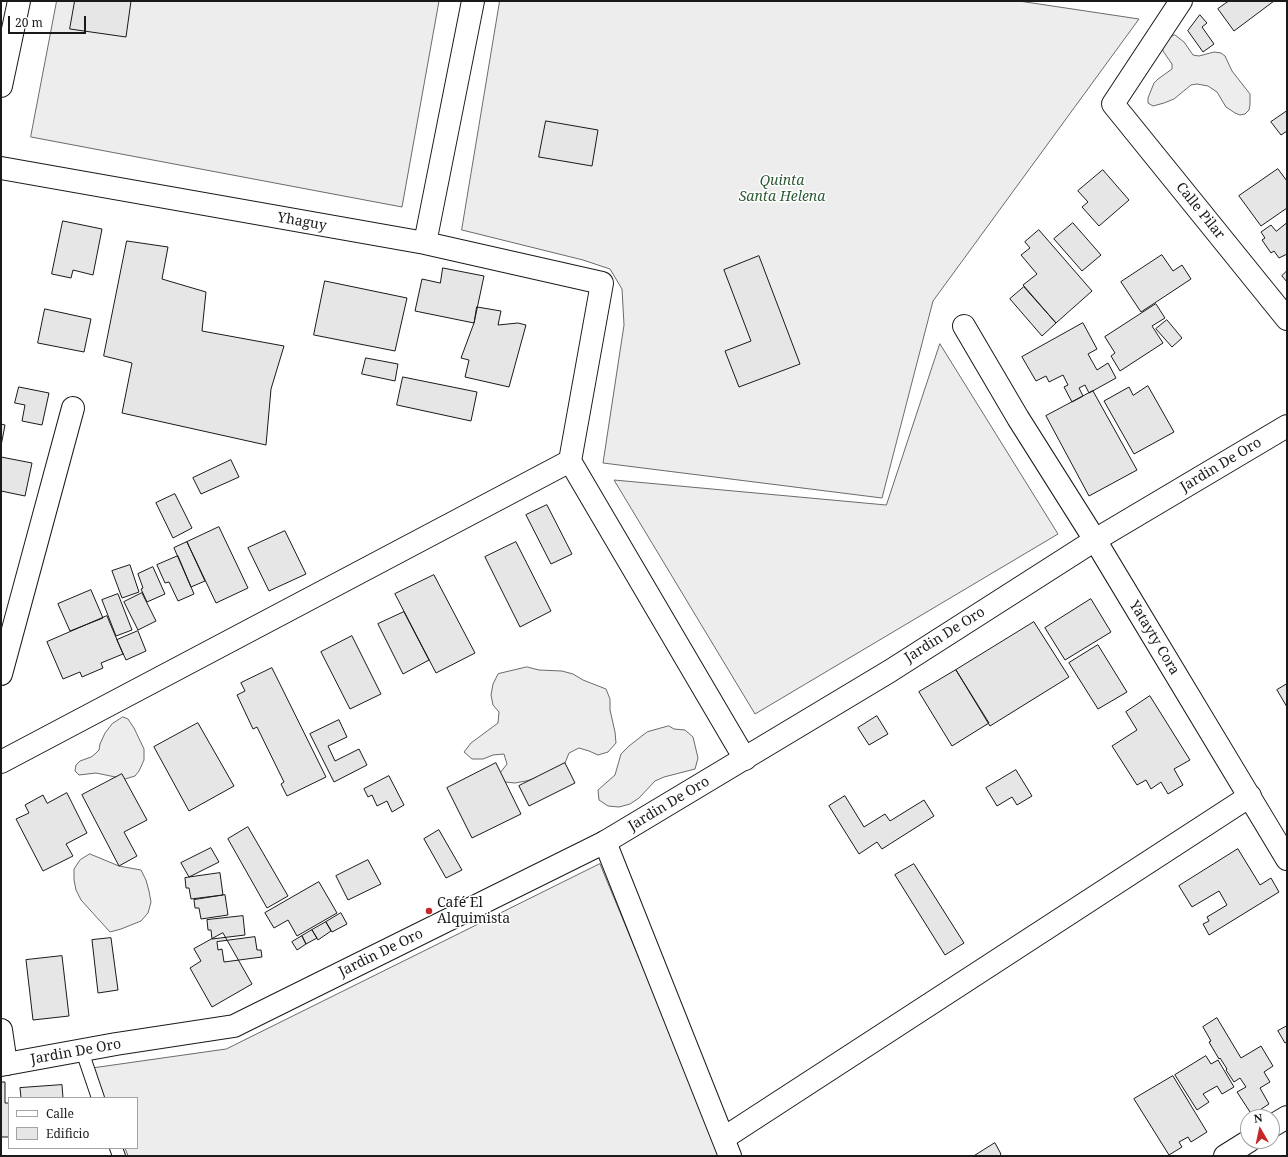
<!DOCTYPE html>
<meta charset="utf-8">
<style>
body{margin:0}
#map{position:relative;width:1288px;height:1157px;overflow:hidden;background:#fff;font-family:"Noto Serif",serif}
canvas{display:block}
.frame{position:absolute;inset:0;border:2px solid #1a1a1a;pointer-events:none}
.legend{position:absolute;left:8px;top:1097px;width:130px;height:52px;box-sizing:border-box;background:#fff;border:1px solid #a3a3a3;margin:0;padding:5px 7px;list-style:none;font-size:12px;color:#1a1a1a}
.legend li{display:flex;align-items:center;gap:8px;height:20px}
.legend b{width:20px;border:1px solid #a3a3a3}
.north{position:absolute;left:1240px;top:1109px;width:40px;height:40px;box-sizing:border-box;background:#fff;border:1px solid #a3a3a3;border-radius:50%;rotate:351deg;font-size:11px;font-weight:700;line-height:16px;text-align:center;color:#1a1a1a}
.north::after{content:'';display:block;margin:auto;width:14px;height:18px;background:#c62828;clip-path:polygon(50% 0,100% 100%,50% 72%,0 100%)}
.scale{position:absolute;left:8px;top:16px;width:78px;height:18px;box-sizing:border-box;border:2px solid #1a1a1a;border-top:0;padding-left:5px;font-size:12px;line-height:14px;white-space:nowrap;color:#1a1a1a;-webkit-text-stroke:3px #fff;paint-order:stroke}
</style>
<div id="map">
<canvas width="1288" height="1157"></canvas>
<div class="frame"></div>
<ul class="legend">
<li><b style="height:5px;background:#fff"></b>Calle</li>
<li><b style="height:11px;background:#e6e6e6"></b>Edificio</li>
</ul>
<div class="north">N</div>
<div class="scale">20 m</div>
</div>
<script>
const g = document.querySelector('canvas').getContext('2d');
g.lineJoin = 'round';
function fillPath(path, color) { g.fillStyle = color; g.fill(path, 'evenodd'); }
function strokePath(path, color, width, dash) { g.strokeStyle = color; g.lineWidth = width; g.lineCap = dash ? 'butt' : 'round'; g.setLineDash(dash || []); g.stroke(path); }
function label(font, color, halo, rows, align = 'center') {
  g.font = font + ' "Noto Serif",serif'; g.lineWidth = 3; g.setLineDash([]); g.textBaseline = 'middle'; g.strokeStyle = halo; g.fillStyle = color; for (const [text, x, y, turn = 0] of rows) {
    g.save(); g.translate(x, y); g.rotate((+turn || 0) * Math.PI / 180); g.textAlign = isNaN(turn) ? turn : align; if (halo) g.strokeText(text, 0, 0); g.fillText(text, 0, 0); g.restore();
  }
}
const built = new Path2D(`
 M57,1H439L402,207L31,137Z
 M500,1H1019L1139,19L933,301L882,498L603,463L624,325L622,289L610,269L583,260L462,230Z
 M1175,35L1184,42L1193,55L1199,56L1214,52L1221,53L1225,56L1232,71L1250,94V105L1249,110L1245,114L1240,115L1235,113L1226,107L1217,92L1208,86L1197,84L1191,85L1174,99L1164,103L1153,106L1148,103V98L1154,83L1158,79L1172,69V64L1163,51L1162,46L1165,40Z
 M940,344L1058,534L755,714L614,480L886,505Z
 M527,667L539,670L562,671L573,674L583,680L606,689L610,699V710L615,732L616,743L608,752L598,755L589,751L579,748L569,753L565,763L556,771L547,775L526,781L515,783L505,782L500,773L507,764L504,754L493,755L483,759H472L464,752L471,743L498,723L499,712L493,705L491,695L493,684L498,674Z
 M123,717L128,719L134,728L144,749V760L139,771L135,776L125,779L96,773L79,775L75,771L76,765L80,761L91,757L95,754L99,750L100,744L105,733L112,724Z
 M669,726L674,729L685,730L693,737L698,758L695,769L664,777L655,781L639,798L630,804L619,807L608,806L599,800L598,790L615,775L621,754L629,746L647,732Z
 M90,854L119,866L141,870L146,880L149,891L151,902L148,913L141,921L121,929L110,932L81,900L76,890L74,880V869L80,860Z
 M600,864L721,1156H128L125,1148H137V1098H104L92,1068L226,1049Z`);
fillPath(built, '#ededed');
strokePath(built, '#6a6a6a', 1);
const building = new Path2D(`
 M75,1H131L126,37L70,29Z
 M1229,1H1274L1234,31L1218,9Z
 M1200,15L1207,23L1202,27L1214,44L1203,52L1188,31Z
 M1287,111V131L1281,135L1271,122Z
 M546,121L598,130L592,166L539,157Z
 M1278,169L1287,181V208L1261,226L1239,196Z
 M1103,170L1129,200L1099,226L1082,207L1088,202L1078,191Z
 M63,221L102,229L93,275L73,270L71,278L52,274Z
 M1073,223L1101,255L1082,271L1054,239Z
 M1287,223V254L1279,258L1274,251L1271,253L1262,240L1265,238L1261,232L1271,225L1276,231Z
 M1039,230L1092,291L1056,323L1023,285L1037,274L1021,255L1030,248L1025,242Z
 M127,241L168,247L162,279L206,292L202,331L284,346L271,389L266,445L122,413L132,363L104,356Z
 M1162,255L1173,271L1182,265L1191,279L1141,312L1121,282Z
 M759,256L800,364L739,387L725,351L751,341L724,270Z
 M443,268L484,276L474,323L415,311L422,279L440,283Z
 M1287,271V282L1282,276Z
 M325,281L407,298L395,351L314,335Z
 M1024,287L1056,323L1042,336L1010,299Z
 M1156,304L1165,318L1152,326L1163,343L1120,371L1111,356L1115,353L1105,337Z
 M477,307L501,311L498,325L518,323L526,325L509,387L465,377L469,360L461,358L474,323Z
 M45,309L91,319L84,352L38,343Z
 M1167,320L1182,338L1172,347L1156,329Z
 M1083,323L1097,349L1088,354L1097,370L1108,363L1116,378L1089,393L1085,385L1079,388L1083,396L1072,402L1064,387L1068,385L1063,375L1049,382L1046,376L1036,381L1022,357Z
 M366,358L398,364L395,381L362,374Z
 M403,377L477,392L471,421L397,405Z
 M1148,386L1174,432L1134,454L1104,401L1129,387L1133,395Z
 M19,387L49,393L42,425L22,421L25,405L15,403Z
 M1093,391L1137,470L1089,496L1046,416Z
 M1,424L5,425L1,446Z
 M1,457L32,463L25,496L1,491Z
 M231,460L239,477L201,494L193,478Z
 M175,494L192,528L173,538L156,503Z
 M547,505L572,554L551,564L526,515Z
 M219,527L248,588L216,603L187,542Z
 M285,531L306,574L269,591L248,548Z
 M187,542L205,581L191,587L174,548Z
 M516,542L551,611L520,627L485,557Z
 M178,556L194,594L178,601L169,582L165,583L157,565Z
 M130,565L139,592L122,598L112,571Z
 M153,567L165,594L147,602L141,589L143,588L138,574Z
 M434,575L475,653L436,673L395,594Z
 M91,590L103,618L70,631L58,604Z
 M142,593L156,621L138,630L124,602Z
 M118,594L132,630L116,636L102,600Z
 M1091,599L1111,632L1065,660L1045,628Z
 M404,612L429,660L403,674L378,624Z
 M107,616L123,654L101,663L103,668L82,677L80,672L63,679L47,642Z
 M1034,622L1069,677L990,726L956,670Z
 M138,631L146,651L126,660L117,640Z
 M352,636L381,694L350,709L321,652Z
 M1098,645L1127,692L1098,709L1069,663Z
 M272,668L326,777L287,796L281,784L284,782L257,727L253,729L237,695L245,691L241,683Z
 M956,670L989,723L952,746L919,692Z
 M1287,684V707L1277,690Z
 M1150,696L1190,760L1174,769L1183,785L1168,794L1161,782L1151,789L1146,780L1137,785L1112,746L1137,730L1126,712Z
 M877,716L888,734L869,745L858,728Z
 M339,720L347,737L328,746L335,761L359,749L367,765L334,782L310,734Z
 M198,723L234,786L189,811L154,747Z
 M496,763L521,814L472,838L447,788Z
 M565,763L575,783L529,806L519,786Z
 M1016,770L1032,796L1017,805L1012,797L997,806L986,788Z
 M122,774L147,820L124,832L137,856L119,866L82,795Z
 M389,776L404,805L392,812L387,801L377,806L372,795L368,797L364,789Z
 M67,793L87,833L66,844L73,856L43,871L16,819L29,813L25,805L43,795L47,803Z
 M845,796L864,827L885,814L890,821L924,800L934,816L882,849L877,842L859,854L829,806Z
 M248,827L288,896L267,908L228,839Z
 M439,830L462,870L446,878L424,839Z
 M211,848L219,862L189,877L181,863Z
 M1238,849L1260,885L1271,878L1279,892L1209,935L1203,924L1209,921L1207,917L1227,905L1219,891L1192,907L1179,886Z
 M368,860L381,884L348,900L336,876Z
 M914,864L964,943L945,955L895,875Z
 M220,873L223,895L191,899L189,888H186L185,878Z
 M319,882L337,913L297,936L288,920L274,928L265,913Z
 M225,895L228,915L201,919L199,908H195L194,900Z
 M341,913L347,924L332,932L326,922Z
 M243,916L245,935L212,939L211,930H208L207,920Z
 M326,922L331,931L318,940L312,930Z
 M312,930L317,938L306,944L302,936Z
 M223,933L252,984L212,1007L190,968L201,961L194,949Z
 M302,936L306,944L297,950L292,942Z
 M255,937L257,950H261L262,957L224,962L222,949L218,950L217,942Z
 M111,938L118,990L98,993L92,940Z
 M62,956L69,1016L33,1020L26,960Z
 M1217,1018L1241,1058L1261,1046L1273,1066L1264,1072L1270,1082L1260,1088L1269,1104L1252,1115L1237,1092L1246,1087L1240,1078L1234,1082L1226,1070L1227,1069L1220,1058L1219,1059L1209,1042L1211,1041L1203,1027Z
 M1287,1026V1042L1285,1043L1278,1031Z
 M1206,1056L1211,1064L1218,1060L1234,1087L1222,1094L1217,1086L1203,1094L1209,1102L1197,1110L1175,1075Z
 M1173,1076L1207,1132L1191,1142L1188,1137L1179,1142L1182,1147L1169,1155L1134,1099Z
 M1,1082H5V1103H9V1137H1Z
 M62,1085L63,1098H21L20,1088Z
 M995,1143L1001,1154L999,1156H974Z`);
fillPath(building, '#e6e6e6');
strokePath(building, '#1a1a1a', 1);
const lane = new Path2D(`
 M82,1051L98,1098
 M116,1148L119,1156`);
const street = new Path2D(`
 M1181,1L1113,104L1287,319
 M1,86L19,1
 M1,168L425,243L602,283L570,461L745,759
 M425,243L473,1
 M964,326L1018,418L1095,540L1287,859
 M1,674L73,408
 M1,762L570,461
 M605,842L730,1156
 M1,1030L6,1064
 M1272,1126L1287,1117
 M724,1138L1250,796
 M1225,1156L1249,1141`);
const secondary = new Path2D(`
 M1,1065L116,1044L234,1026L605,842L890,671L1095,540L1287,426`);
strokePath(lane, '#1a1a1a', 14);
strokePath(street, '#1a1a1a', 24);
strokePath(secondary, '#1a1a1a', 24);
strokePath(lane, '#fff', 12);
strokePath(street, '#fff', 22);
strokePath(secondary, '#fff', 22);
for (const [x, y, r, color] of [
 [429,911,4,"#c62828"]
]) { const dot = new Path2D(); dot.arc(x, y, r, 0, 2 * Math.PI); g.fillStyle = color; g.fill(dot); strokePath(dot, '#fff', 1.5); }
label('italic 14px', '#2b5a34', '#fff', [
 ["Quinta",782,181],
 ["Santa Helena",782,197]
]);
label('14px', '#1a1a1a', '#fff', [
 ["Calle Pilar",1200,211,51],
 ["Yhaguy",302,222,10],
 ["Jardin De Oro",1221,465,-31],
 ["Jardin De Oro",945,635,-32],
 ["Yatayty Cora",1154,638,59],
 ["Jardin De Oro",669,804,-31],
 ["Jardin De Oro",381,953,-26],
 ["Jardin De Oro",76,1052,-10]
]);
label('14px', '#1a1a1a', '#fff', [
 ["Café El",437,903],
 ["Alquimista",437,919]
], 'left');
</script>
